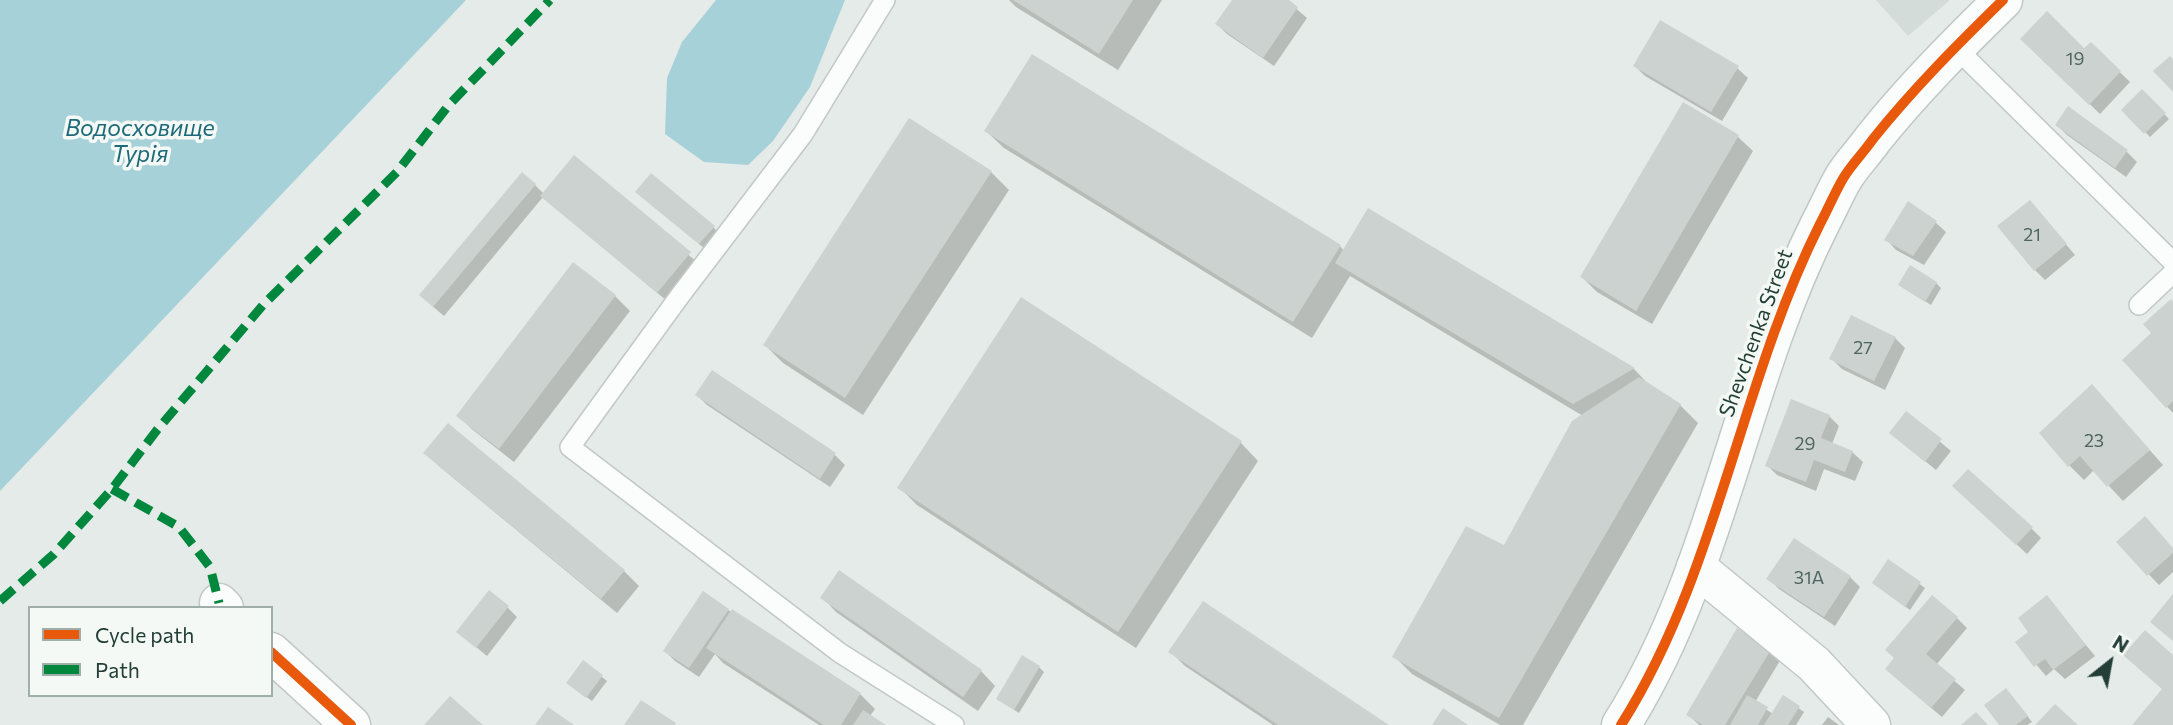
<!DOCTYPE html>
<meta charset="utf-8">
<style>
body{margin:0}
#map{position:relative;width:2173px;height:725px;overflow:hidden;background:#e5ebe8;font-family:Commissioner,sans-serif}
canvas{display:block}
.legend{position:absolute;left:28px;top:606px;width:245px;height:91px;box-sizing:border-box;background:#f4f9f6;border:2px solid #a0aeaa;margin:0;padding:9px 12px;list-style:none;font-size:21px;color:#233e37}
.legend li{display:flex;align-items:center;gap:14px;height:35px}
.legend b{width:35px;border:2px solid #a0aeaa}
.north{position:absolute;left:2075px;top:627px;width:70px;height:70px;-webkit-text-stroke:5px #f4f9f6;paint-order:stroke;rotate:31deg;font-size:19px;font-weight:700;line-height:28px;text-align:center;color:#233e37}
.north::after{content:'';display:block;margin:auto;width:24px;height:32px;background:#233e37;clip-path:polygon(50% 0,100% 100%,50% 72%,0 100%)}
</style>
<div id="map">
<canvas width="2173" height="725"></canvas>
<ul class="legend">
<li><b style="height:9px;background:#e8590c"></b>Cycle path</li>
<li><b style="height:9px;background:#00873e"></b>Path</li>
</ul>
<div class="north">N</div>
</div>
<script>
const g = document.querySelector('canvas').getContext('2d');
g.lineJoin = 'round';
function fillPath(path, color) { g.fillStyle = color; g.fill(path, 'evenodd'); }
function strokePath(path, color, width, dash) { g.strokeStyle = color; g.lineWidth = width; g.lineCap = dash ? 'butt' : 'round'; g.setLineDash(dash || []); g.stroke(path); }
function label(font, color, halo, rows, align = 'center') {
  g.font = font + ' Commissioner,sans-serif'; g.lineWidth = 7; g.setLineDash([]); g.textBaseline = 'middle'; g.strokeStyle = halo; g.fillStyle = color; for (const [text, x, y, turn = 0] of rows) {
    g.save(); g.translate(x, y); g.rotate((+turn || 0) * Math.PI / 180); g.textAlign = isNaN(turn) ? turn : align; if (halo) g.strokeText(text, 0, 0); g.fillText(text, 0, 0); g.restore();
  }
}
fillPath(new Path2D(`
 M1876,0H1950L1908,36Z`), '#d3dcd8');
fillPath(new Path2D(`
 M0,0H466L0,491Z
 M716,0H845L810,87L773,141L748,165L704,162L665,134L667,78L682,42Z`), '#a7d1d8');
fillPath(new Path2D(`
 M1009,0H1162L1118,70L1016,7Z
 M1234,0H1286L1307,18L1274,66L1227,34L1217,24Z
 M2022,39L2084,50L2091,44L2130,82L2100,114Z
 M1635,66L1737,68L1748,78L1722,121L1645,76Z
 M2142,91L2169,119L2150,137L2124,110Z
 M1684,105L1738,137L1753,151L1652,324L1597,292L1582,277Z
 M2069,109L2127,152L2137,162L2126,177L2067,135L2057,125Z
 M986,131L1340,246L1344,251L1368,210L1634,369L1651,387L1680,405L1698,423L1523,725H1500L1412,674L1394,656L1505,547L1583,416L1350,276L1312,338L1004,148Z
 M574,158L704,268L673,306L543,197L444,316L431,305L535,185L544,194Z
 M991,172L1009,190L863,415L783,363L765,345Z
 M648,202L713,227L723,237L710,253Z
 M2030,202L2075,255L2045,280L2035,270Z
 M1935,222L1946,232L1924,265L1896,250L1886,239Z
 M574,264L615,296L630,311L514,462L473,430L458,416Z
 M1936,283L1941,288L1931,305L1900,285Z
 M2173,304V413L2124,361L2154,333Z
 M1895,338L1905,348L1885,390L1842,369L1832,359Z
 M713,372L835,455L845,465L830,487L707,405L697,395Z
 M2106,401L2163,465L2123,501L2094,470L2084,480L2069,465Z
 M1907,414L1951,451L1936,470L1891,433Z
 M1829,416L1839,426L1832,444L1852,452L1863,462L1855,481L1824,469L1816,491L1777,475L1767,465Z
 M448,426L624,571L639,586L617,613L440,467L425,453Z
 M1241,443L1258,461L1136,648L917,505L899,487Z
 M1964,496L2031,528L2041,538L2027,554Z
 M1794,540L1850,577L1860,587L1835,626L1779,589L1769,579Z
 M2118,542L2173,549V572L2159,585Z
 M1889,561L1925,588L1910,610L1874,583Z
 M822,597L981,671L995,686L978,711L836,612Z
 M2047,598L2095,656L2065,679L2054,669L2046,676L2017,642L2030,632Z
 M507,607L517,617L487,656L458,632Z
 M728,610L860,694L875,709L870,716L883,725H819L723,663L715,654L699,677L675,661L665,651Z
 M1957,618L1967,628L1936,665L1965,690L1942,717L1897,679Z
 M1738,630L1781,659L1755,702L1773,714L1784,698L1804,712L1796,725H1699L1688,714Z
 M1171,652L1386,725H1273L1185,666Z
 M583,662L607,681L592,701L573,687Z
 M1039,667L1044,672L1019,713L998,699Z
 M2011,695L2032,722L2027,725H2001Z
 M1828,717L1839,725H1822Z`), '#0003');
fillPath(new Path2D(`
 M1013,0H1133L1099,54Z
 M1232,0H1289L1298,7L1263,58L1215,24Z
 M2047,11L2084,48L2091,42L2121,71L2089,105L2020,39Z
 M1660,20L1739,66L1711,112L1633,66Z
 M1032,54L1341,245L1293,322L984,131Z
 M2170,56L2173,59V92L2153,71Z
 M2142,89L2166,113L2144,134L2121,110Z
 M1683,102L1739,135L1636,311L1580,277Z
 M2068,106L2128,150L2115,168L2055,125Z
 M909,118L992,171L845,398L763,345Z
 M574,155L691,252L657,293L540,196Z
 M522,172L536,184L433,307L419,295Z
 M651,173L715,226L699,244L635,192Z
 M2030,200L2067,244L2034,271L1997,226Z
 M1908,201L1937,221L1913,256L1884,240Z
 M1368,208L1635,368L1573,404L1335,263Z
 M573,262L616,295L499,449L456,416Z
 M1910,265L1937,282L1925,302L1898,285Z
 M1021,297L1242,441L1118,632L897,488Z
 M2171,299L2173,302V401L2166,408L2122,360L2151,333L2143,324Z
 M1851,315L1896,337L1874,381L1829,359Z
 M712,370L836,453L820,479L695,395Z
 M1639,377L1681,404L1499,718L1392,657L1466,526L1504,545L1572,421Z
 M2092,384L2150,450L2107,487L2080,456L2068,467L2039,433Z
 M1791,399L1830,415L1821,438L1853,451L1845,472L1814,460L1806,482L1765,466Z
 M1906,411L1942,439L1925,462L1889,433Z
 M448,423L625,570L601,599L423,453Z
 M1968,469L2033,527L2016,545L1952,486Z
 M2145,516L2173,548V553L2147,576L2116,542Z
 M1794,538L1851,576L1824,617L1766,579Z
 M1888,559L1921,582L1905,607L1872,583Z
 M839,570L982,670L963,697L820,598Z
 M489,590L509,606L476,648L456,632Z
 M703,591L729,609L689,668L663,651Z
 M2173,594V641L2150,622Z
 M1932,595L1958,617L1926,654L1956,679L1931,708L1885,669L1894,658L1885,650Z
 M2047,595L2086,645L2053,670L2045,659L2034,667L2015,642L2028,632L2018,618Z
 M1203,601L1389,725H1278L1168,652Z
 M732,609L861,693L841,725H824L706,648Z
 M1737,628L1772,648L1725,725H1703L1686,715Z
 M2145,630L2173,655V725H2132L2162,689L2123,655Z
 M1022,655L1040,666L1014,710L996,699Z
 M583,660L603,675L586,698L566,683Z
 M2006,688L2028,716L2016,725H1999L1984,705Z
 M1747,695L1768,707L1758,725H1730Z
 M1783,695L1800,706L1788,725H1764Z
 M450,696L483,725H424Z
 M641,700L676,723L675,725H624Z
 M2055,704L2078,725H2035Z
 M548,707L574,725H535Z
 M1443,708L1468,725H1432Z
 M863,710L886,725H853Z
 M1976,712L1988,725H1961Z`), '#ccd2cf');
const lane = new Path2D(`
 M885,0L803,134L679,297L570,447L840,653L954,725
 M1955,47L2173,262
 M2139,305L2173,273`);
const street = new Path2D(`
 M1696,567L1814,664L1871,725
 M219,603L224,608
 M271,652L351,725`);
const secondary = new Path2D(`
 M1621,725C1718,572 1739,385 1820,224C1828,209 1835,192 1844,177C1852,164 1864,152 1873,139C1913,89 1957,45 2003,0`);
strokePath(lane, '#c2c8c5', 22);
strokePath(street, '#c2c8c5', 41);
strokePath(secondary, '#c0c8c5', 41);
strokePath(lane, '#fbfcfc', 19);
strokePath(street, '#fbfcfc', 38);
strokePath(secondary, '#fbfcfc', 38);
strokePath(new Path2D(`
 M112,489L179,527L210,567L219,603
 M0,601L54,554L112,489L157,430L263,305L397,172L448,106L550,0`), '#00873e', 9, [18, 9]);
strokePath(new Path2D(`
 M271,652L351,725
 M1621,725C1718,572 1739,385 1820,224C1828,209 1835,192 1844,177C1852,164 1864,152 1873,139C1913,89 1957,45 2003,0`), '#e8590c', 10);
label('18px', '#4e645e', null, [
 ["19",2075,59],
 ["21",2032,235],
 ["27",1863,348],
 ["23",2094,441],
 ["29",1805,444],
 ["31А",1809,578]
]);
label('21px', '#233e37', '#f4f9f6', [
 ["Shevchenka Street",1756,333,-70]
]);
label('italic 23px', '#1d6a7a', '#f4f9f6', [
 ["Водосховище",140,128],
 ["Турія",140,154]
]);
</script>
